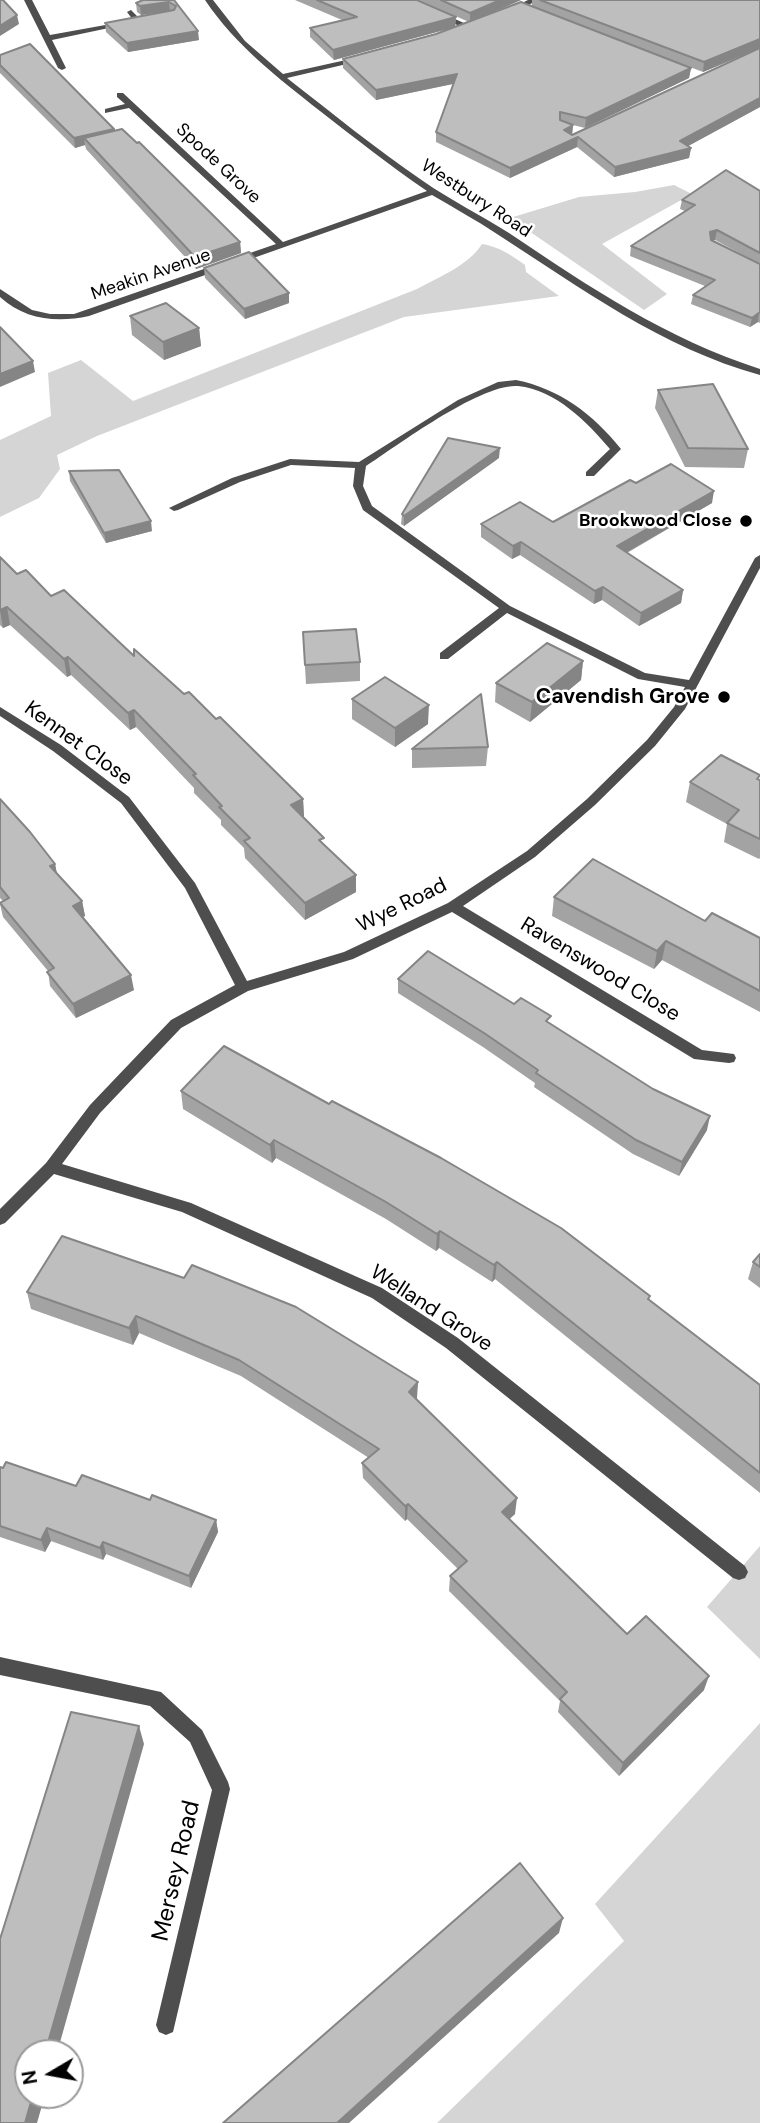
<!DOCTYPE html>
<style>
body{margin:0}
#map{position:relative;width:760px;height:2123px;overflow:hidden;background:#fff;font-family:"DM Sans",sans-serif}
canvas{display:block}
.north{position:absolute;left:14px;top:2039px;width:70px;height:70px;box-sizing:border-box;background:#fff;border:2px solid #999;border-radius:50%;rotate:260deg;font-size:19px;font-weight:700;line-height:28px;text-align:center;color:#000}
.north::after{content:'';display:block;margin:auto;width:24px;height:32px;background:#000;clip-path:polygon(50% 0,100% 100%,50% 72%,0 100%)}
</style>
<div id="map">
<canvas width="760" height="2123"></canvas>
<div class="north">N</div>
</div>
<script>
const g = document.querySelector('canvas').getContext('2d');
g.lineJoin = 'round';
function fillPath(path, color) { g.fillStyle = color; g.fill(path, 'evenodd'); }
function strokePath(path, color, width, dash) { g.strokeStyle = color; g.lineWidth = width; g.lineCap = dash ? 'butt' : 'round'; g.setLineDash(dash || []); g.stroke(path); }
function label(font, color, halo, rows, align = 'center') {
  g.font = font + ' "DM Sans",sans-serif'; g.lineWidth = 5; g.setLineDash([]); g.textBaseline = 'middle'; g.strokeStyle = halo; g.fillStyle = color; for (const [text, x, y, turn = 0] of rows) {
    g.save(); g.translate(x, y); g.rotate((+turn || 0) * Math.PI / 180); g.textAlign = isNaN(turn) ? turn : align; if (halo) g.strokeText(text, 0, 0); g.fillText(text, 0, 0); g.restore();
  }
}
fillPath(new Path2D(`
 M674,185L692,194L602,244L667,294L644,310L510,218L579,197L635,192Z
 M482,244C500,247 511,255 525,265L526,272L559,296L404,317L97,436L57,455L60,469L39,498L0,517V440L51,416L48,373L81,360L133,401L417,289C439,277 469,265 482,244Z
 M760,1546V1659L707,1607Z
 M760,1723V2123H437L624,1941L595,1904Z`), '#d5d5d5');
fillPath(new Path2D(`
 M24,0H32L50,35L133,20L127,12L131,10L142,21L52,40L66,68L62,70L58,68Z
 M205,0H213L245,41L283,74L364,56V60L287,78C332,113 376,149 423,181C450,200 481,215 509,233C589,287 667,339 760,369V375C662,348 581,288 497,234C476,220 454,208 432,195L89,316C57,323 25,320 0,297V289L32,310L50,314H74L276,244L129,108L105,113V109L125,104L117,97V93H123L283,242L427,191C390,166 355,138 320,111C277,77 236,46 205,0Z
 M402,0H412L473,27L466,29Z
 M528,0H538L513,13L506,11Z
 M516,380C560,389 593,414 621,449L594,476H586V472L610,449C587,422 556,390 518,386C481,383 398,445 366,466L363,486L372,506L510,606L645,673L689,680L755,558L760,555V568L685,709L655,746L595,805L535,857L463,906L702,1050L734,1054L736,1058L734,1062L729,1063L694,1059L452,912L353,959L248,991L181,1028L100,1113L62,1164L191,1203L382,1288L458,1338L745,1566L748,1572L745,1578L739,1580L733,1578L446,1348L372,1298L182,1212L54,1174L5,1223L0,1225V1209L46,1163L90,1105L171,1020L235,985L185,888L121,803L53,751L0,716V707L61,745L129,797L195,883L247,981L344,952L448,903L527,851L587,799L647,740L674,707L685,687L638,679L507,613L448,659H440V653L499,608L363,510L353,486L355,468L291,465L240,482L178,510L174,511L169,508L232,478L290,459L359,462L458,400L498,382Z
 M0,1657L161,1692L202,1730L228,1782L230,1789L173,2032L166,2035L159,2032L156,2025L212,1790L190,1742L150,1706L0,1675Z`), '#4e4e4e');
fillPath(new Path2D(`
 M174,0L199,40L128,52L106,32L105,23L154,13L141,15L137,12L136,3Z
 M295,0H417L456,17L455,27L334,60L310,37V28L342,20Z
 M419,0H521L485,16L691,68L689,78L585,128L573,125L572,135L753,51L703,72L532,7V0H760V107L688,146L691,148L689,158L614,177L577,147L510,178L436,142V132L453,84L376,100L343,68V59L436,34L469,22Z
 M0,55L114,129V131L240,242L241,253L196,269L86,149L85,145L75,148L0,73Z
 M760,191V264L715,240H713L760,264V323L758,322L750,327L691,304L693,295L705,286L630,256L631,246L685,211L680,209L682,200Z
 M204,268L289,303L245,319L205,278Z
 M130,316L199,328L201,346L164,360L132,335Z
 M658,390L748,449L744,468L685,467L655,408Z
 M499,458L404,526L401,524L402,514Z
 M69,471L152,531L106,543L70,481Z
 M636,483L712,503L627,553L683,590L681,603L639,626L602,600L594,604L520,555L512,559L481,537V524L553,522Z
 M0,557L17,574L51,596L134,656L216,719L303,799L304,817H303L324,845L356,892L305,920L245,858L244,848L221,825V820L194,793V788L136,727L130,730L71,675L67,677L10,625L3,628L0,625Z
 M303,632L360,662V681L306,684Z
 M583,661L581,680L530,722L495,702L496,683Z
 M352,699L428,724L395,747L352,719Z
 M488,747L486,766L412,768V749Z
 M760,780V858L759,859L724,842L727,824L686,802L690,782Z
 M0,799L55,864L57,874L82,901L85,916L83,917L134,990L76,1018L50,986L48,971L3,917L0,904L3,901L0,898Z
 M554,897L705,921L760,938V1012L662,960L654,969L552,916Z
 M398,979L514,1004L707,1130L679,1176L633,1154L534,1087L535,1083L483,1047L398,993Z
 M181,1091L649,1301L760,1385V1493L495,1279L492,1282L439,1248L436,1251L386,1219L276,1158L272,1163L183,1109Z
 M62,1236L418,1382L416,1399L515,1514L509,1519L627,1634L704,1690L619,1776L558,1712L560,1701L449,1591L450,1576L458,1569L407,1519L405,1521L363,1478L362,1463L369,1458L241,1376L139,1333L133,1345L31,1309L27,1292Z
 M760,1254V1288L748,1279L753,1262Z
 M0,1467L76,1486L150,1500L216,1520L218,1532L191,1588L106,1554L103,1560L51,1541L45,1552L0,1537Z`), '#a3a3a3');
fillPath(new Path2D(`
 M500,0H521L470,22V13Z
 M169,2L170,11L141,15L140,6Z
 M17,15L19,24L0,36V26Z
 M456,17L455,27L334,60L333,50Z
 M198,31L199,40L128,52L127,43Z
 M760,39V48L703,72L704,62Z
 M691,68L689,78L585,128L586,118Z
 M457,74V83L376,100V90Z
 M760,98V107L679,151L691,148L689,158L614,177L615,167L680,141Z
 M573,125L572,135L564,140V130Z
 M114,129L115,138H84L85,145L75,148L74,138Z
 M578,137L577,147L510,178V168Z
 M717,230L715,240L709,241L710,232Z
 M240,242L241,253L196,269L195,257Z
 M289,293V303L245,319L244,309Z
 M759,312L758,322L750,327L752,318Z
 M199,328L201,346L164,360L163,342Z
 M33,361L35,372L0,387V374Z
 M500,448L499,458L404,526V516Z
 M714,491L712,503L615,559L617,546Z
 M151,521L152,531L106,543L104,533Z
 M521,542L520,555L512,559L513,546Z
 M603,587L602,600L594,604L595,591Z
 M683,590L681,603L639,626L641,613Z
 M7,607L10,625L3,628L0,610Z
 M68,657L71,675L67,677L64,659Z
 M583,661L581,680L530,722L532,702Z
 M429,705L428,724L395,747V728Z
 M134,710L136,727L130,730L128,713Z
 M303,799L304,817L291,823V805Z
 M55,864L58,879L50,866Z
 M356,875V892L305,920V903Z
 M82,901L85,916L76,921L73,906Z
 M666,941L662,960L654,969L657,951Z
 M131,975L134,990L76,1018L73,1004Z
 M710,1116L707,1130L679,1176L682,1162Z
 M274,1140L276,1158L272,1163L270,1145Z
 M440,1231L439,1248L436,1251L437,1234Z
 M497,1262L495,1279L492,1282L494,1265Z
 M136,1316L139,1333L133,1345L129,1328Z
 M418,1382L417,1398L409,1408V1392Z
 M517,1498L515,1514L500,1528L502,1512Z
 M408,1504L407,1519L405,1521V1506Z
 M216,1520L218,1532L191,1588L189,1576Z
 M47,1528L51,1541L45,1552L41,1540Z
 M103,1542L106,1554L103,1560L100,1548Z
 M709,1676L704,1690L619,1776L623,1763Z
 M139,1726L144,1744L57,2053H45Z
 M563,1918L559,1933L349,2123H337Z
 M33,2095H45L37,2123H25Z`), '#858585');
const building = new Path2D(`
 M0,0H3L17,15L0,26Z
 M143,0H174L198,31L127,43L105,23L174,10L176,6L169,2L140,6L136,3Z
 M317,0H417L456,17L333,50L310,28L357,17Z
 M441,0H500L470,13Z
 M540,0H760V39L704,62Z
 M521,2L691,68L586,118L560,112V120L573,125L564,130L572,135L760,48V98L680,141L691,148L615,167L578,137L510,168L436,132L457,74L376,90L343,59L436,34Z
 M30,44L114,129L74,138L0,65V55Z
 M122,129L137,143L139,142L240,242L195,257L84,138Z
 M726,170L760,191V253L717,230L710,232L711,240L760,264V312L752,318L693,295L715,280L631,246L695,205L682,200Z
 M249,252L289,293L244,309L204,268Z
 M166,303L199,328L163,342L130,316Z
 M0,327L33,361L0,374Z
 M713,384L748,449L688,448L658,390Z
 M448,438L500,448L404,516L402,514Z
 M671,464L714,491L617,546L683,590L641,613L603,587L595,591L521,542L513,546L481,524L520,502L553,522L630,480L636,483Z
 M119,470L151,521L104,533L69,471Z
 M0,557L17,574L26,570L51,596L64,590L134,656V649L184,694L189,692L216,719L220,717L303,799L291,805L324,838L319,840L356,875L305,903L244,841L250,838L219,807L222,806L193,775L196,774L134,710L128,713L68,657L64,659L7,607L0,610Z
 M356,629L360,662L305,665L303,632Z
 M547,643L583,661L532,702L496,683Z
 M385,677L429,705L395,728L352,699Z
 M481,694L488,747L412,749Z
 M721,755L760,775L757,779L760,780V839L727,823L739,810L690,782Z
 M0,799L30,832L55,864L50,866L82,901L73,906L131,975L73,1004L47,972L54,968L0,903L9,898L0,887Z
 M593,859L705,921L712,913L760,938V991L666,941L657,951L554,897Z
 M428,951L514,1004L521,998L551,1016L546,1021L653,1089L710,1116L682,1162L636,1140L536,1073L538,1070L484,1033L398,979Z
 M224,1046L329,1104L332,1101L441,1158L561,1228L650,1296L648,1299L760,1385V1473L497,1262L494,1265L440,1231L437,1234L386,1202L274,1140L270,1145L181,1091Z
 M62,1236L184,1278L192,1265L296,1307L418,1382L409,1392L517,1498L502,1512L627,1634L646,1616L709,1676L623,1763L560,1699L567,1692L450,1576L467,1561L408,1504L405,1506L362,1463L379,1449L239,1360L136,1316L129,1328L27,1292Z
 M760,1254V1267L753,1262Z
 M6,1462L76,1486L82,1475L150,1500L152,1495L216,1520L189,1576L103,1542L100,1548L47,1528L41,1540L0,1526V1467L3,1468Z
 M71,1712L139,1726L45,2053H28V2095H33L25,2123H0V1939Z
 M520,1863L563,1918L337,2123H223Z`);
fillPath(building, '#bebebe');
strokePath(building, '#858585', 2);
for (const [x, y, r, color] of [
 [746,521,7,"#000"],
 [724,697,7,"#000"]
]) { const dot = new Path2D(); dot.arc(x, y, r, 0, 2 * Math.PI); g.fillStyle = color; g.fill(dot); strokePath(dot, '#fff', 2.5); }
label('18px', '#000', '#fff', [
 ["Spode Grove",218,164,43],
 ["Westbury Road",476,199,33],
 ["Meakin Avenue",151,275,-19]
]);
label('bold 18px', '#000', '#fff', [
 ["Brookwood Close",732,521]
], 'right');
label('bold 21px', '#000', '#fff', [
 ["Cavendish Grove",710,697]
], 'right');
label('21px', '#000', '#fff', [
 ["Kennet Close",78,744,36],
 ["Wye Road",402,906,-26],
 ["Ravenswood Close",600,970,31],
 ["Welland Grove",431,1309,33]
]);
label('24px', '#000', '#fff', [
 ["Mersey Road",177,1871,-77]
]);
</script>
